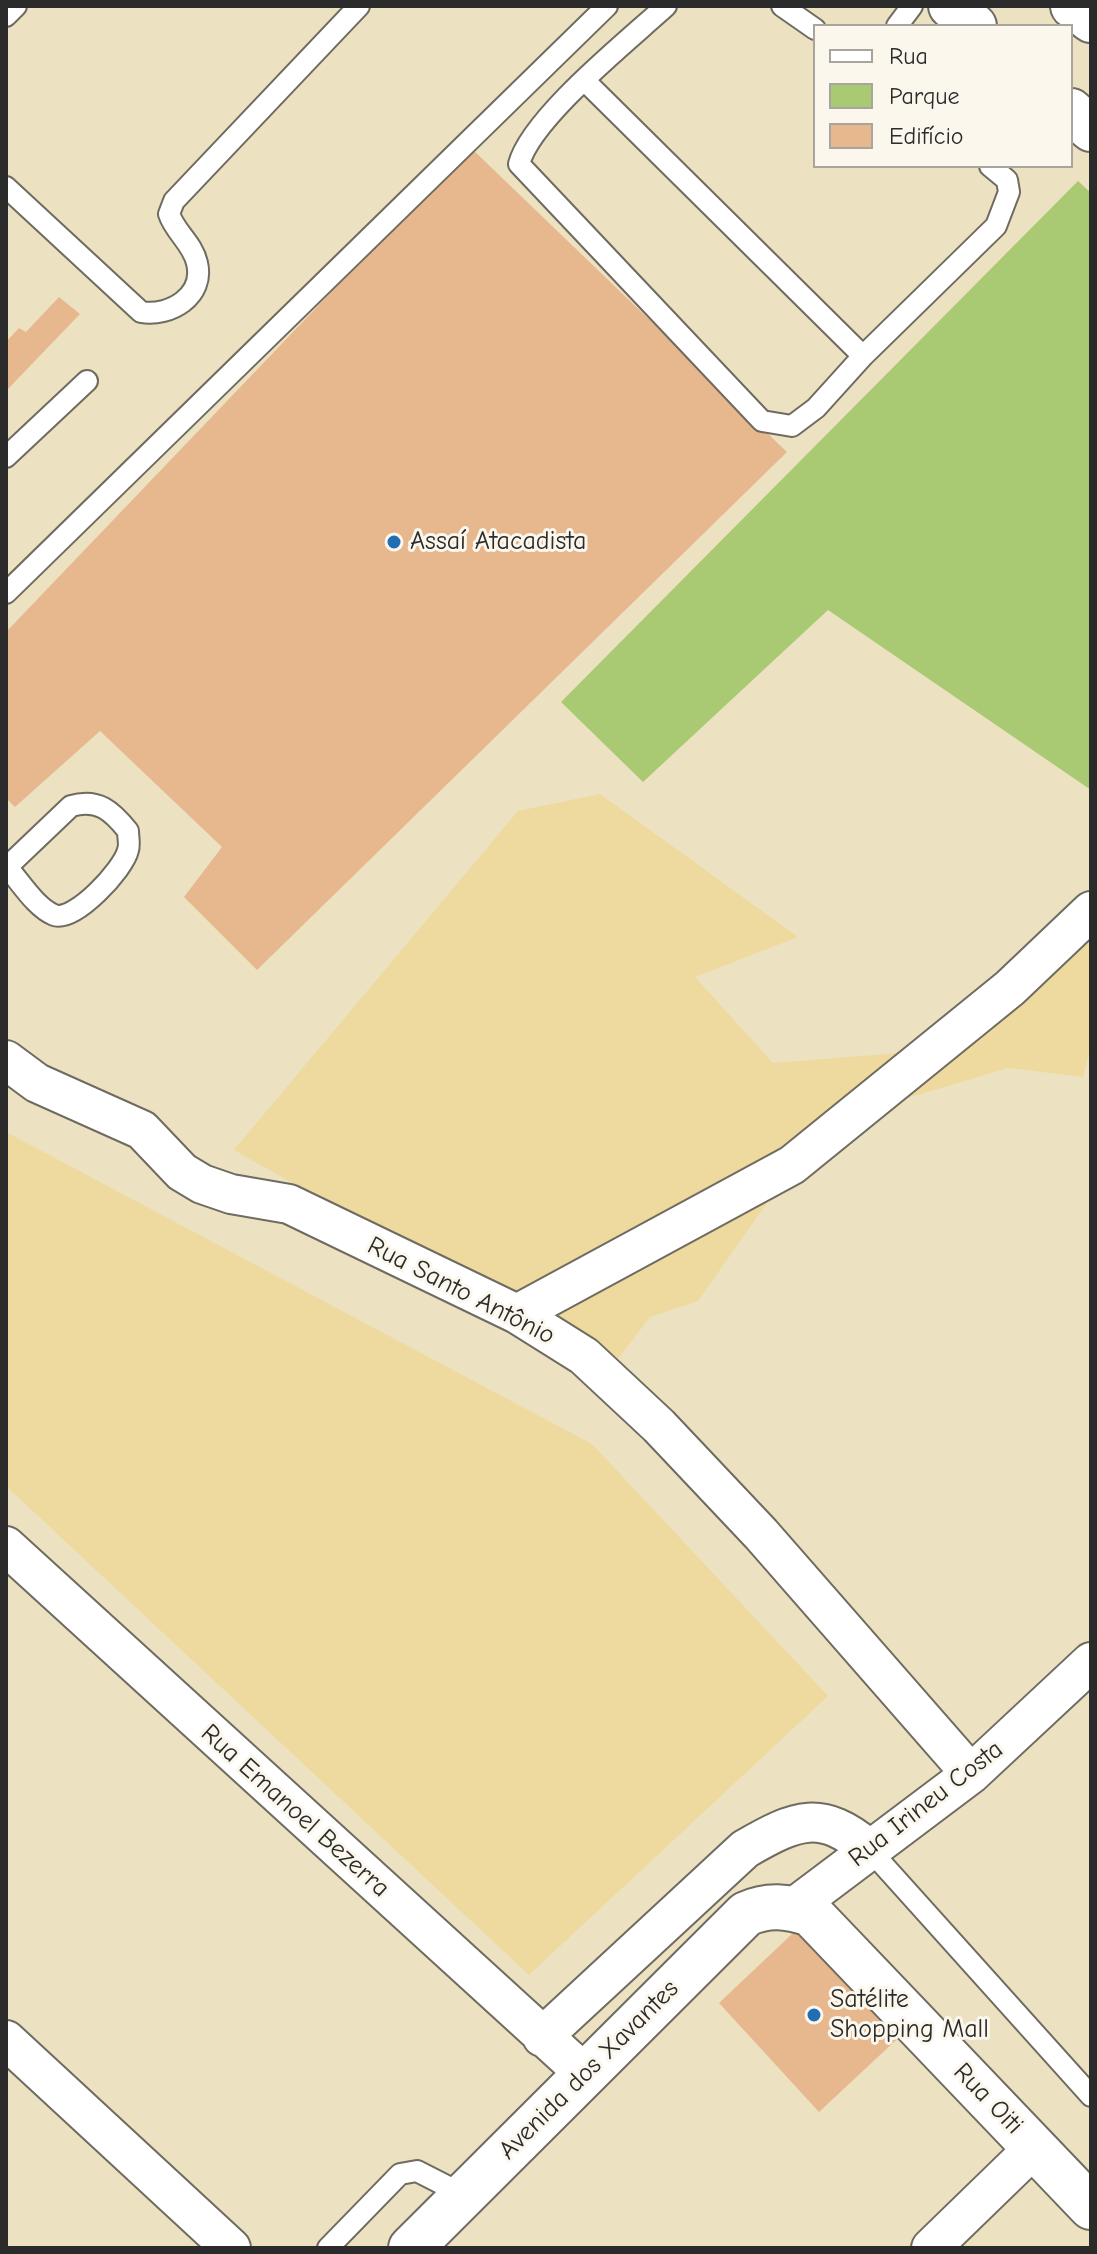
<!DOCTYPE html>
<meta charset="utf-8">
<style>
body{margin:0}
#map{position:relative;width:1097px;height:2254px;overflow:hidden;background:#ece2c2;font-family:"Comic Neue",sans-serif}
canvas{display:block}
.frame{position:absolute;inset:0;border:8px solid #2b2b2b;pointer-events:none}
.legend{position:absolute;left:813px;top:24px;width:260px;height:144px;box-sizing:border-box;background:#fbf7ec;border:2px solid #a8a59f;margin:0;padding:10px 14px;list-style:none;font-size:24px;color:#2b2b2b}
.legend li{display:flex;align-items:center;gap:16px;height:40px}
.legend b{width:40px;border:2px solid #a8a59f}
</style>
<div id="map">
<canvas width="1097" height="2254"></canvas>
<div class="frame"></div>
<ul class="legend">
<li><b style="height:10px;background:#fff"></b>Rua</li>
<li><b style="height:22px;background:#a9ca73"></b>Parque</li>
<li><b style="height:22px;background:#e7b78e"></b>Edifício</li>
</ul>
</div>
<script>
const g = document.querySelector('canvas').getContext('2d');
g.lineJoin = 'round';
function fillPath(path, color) { g.fillStyle = color; g.fill(path, 'evenodd'); }
function strokePath(path, color, width, dash) { g.strokeStyle = color; g.lineWidth = width; g.lineCap = dash ? 'butt' : 'round'; g.setLineDash(dash || []); g.stroke(path); }
function label(font, color, halo, rows, align = 'center') {
  g.font = font + ' "Comic Neue",sans-serif'; g.lineWidth = 6; g.setLineDash([]); g.textBaseline = 'middle'; g.strokeStyle = halo; g.fillStyle = color; for (const [text, x, y, turn = 0] of rows) {
    g.save(); g.translate(x, y); g.rotate((+turn || 0) * Math.PI / 180); g.textAlign = isNaN(turn) ? turn : align; if (halo) g.strokeText(text, 0, 0); g.fillText(text, 0, 0); g.restore();
  }
}
fillPath(new Path2D(`
 M1078,181L1091,193V790L828,610L643,782L561,702Z`), '#a9ca73');
fillPath(new Path2D(`
 M600,794L798,937L695,977L773,1063L925,1051L1091,938V1047L1083,1077L1008,1068L894,1102L809,1143L698,1301L650,1317L614,1364L234,1150L518,811Z
 M6,1132L592,1444L828,1696L529,1975L6,1486Z`), '#eeda9e');
fillPath(new Path2D(`
 M470,147L787,452L257,970L184,897L222,847L100,731L15,807L6,798V632Z
 M59,297L80,314L6,391V342L19,328L26,332Z
 M810,1917L910,2027L819,2112L719,2003Z`), '#e7b78e');
const service = new Path2D(`
 M666,6C629,40 531,118 519,164L762,421L792,426L816,408L863,356L996,226L1009,192L1007,180L990,166
 M782,6L815,29
 M6,16L16,6
 M897,26L912,6
 M585,81L863,356
 M6,187L141,312C170,317 205,296 197,263C193,244 175,232 169,214L174,201L359,6
 M6,457L87,381
 M6,593L607,6
 M6,866C20,881 35,907 54,915C74,923 124,869 128,850C130,845 128,837 128,831C112,811 98,798 71,806L7,867
 M869,1849L1091,2096
 M328,2248L400,2174L417,2171L464,2195`);
const minor = new Path2D(`
 M6,1060L37,1083L142,1130L182,1172L202,1184L231,1194L289,1204L517,1314L584,1356L659,1426L761,1534L971,1774
 M517,1314L792,1165L1010,988L1091,911
 M6,1546L585,2074
 M793,1908L971,1774L1091,1662
 M542,2037L745,1849C797,1819 821,1809 869,1849
 M6,2040L231,2248
 M931,2248L1034,2148`);
const secondary = new Path2D(`
 M951,6L974,26
 M1071,111L1091,129
 M411,2248L746,1914C768,1904 787,1906 811,1914L1091,2207`);
const trunk = new Path2D(`
 M1073,6L1091,20`);
strokePath(service, '#6f6b60', 24);
strokePath(minor, '#6f6b60', 42);
strokePath(secondary, '#6f6b60', 48);
strokePath(trunk, '#6f6b60', 48);
strokePath(service, '#fff', 20);
strokePath(minor, '#fff', 38);
strokePath(secondary, '#fff', 44);
strokePath(trunk, '#fff', 44);
for (const [x, y, r, color] of [
 [394,542,8,"#1f6fb2"],
 [814,2015,8,"#1f6fb2"]
]) { const dot = new Path2D(); dot.arc(x, y, r, 0, 2 * Math.PI); g.fillStyle = color; g.fill(dot); strokePath(dot, '#fbf7ec', 3); }
label('26px', '#2b2b2b', '#fbf7ec', [
 ["Assaí Atacadista",410,542],
 ["Satélite",830,2000],
 ["Shopping Mall",830,2030]
], 'left');
label('26px', '#2b2b2b', '#fbf7ec', [
 ["Rua Santo Antônio",461,1291,27],
 ["Rua Irineu Costa",926,1804,-38],
 ["Rua Emanoel Bezerra",295,1811,42],
 ["Avenida dos Xavantes",589,2070,-45],
 ["Rua Oiti",988,2099,46]
]);
</script>
